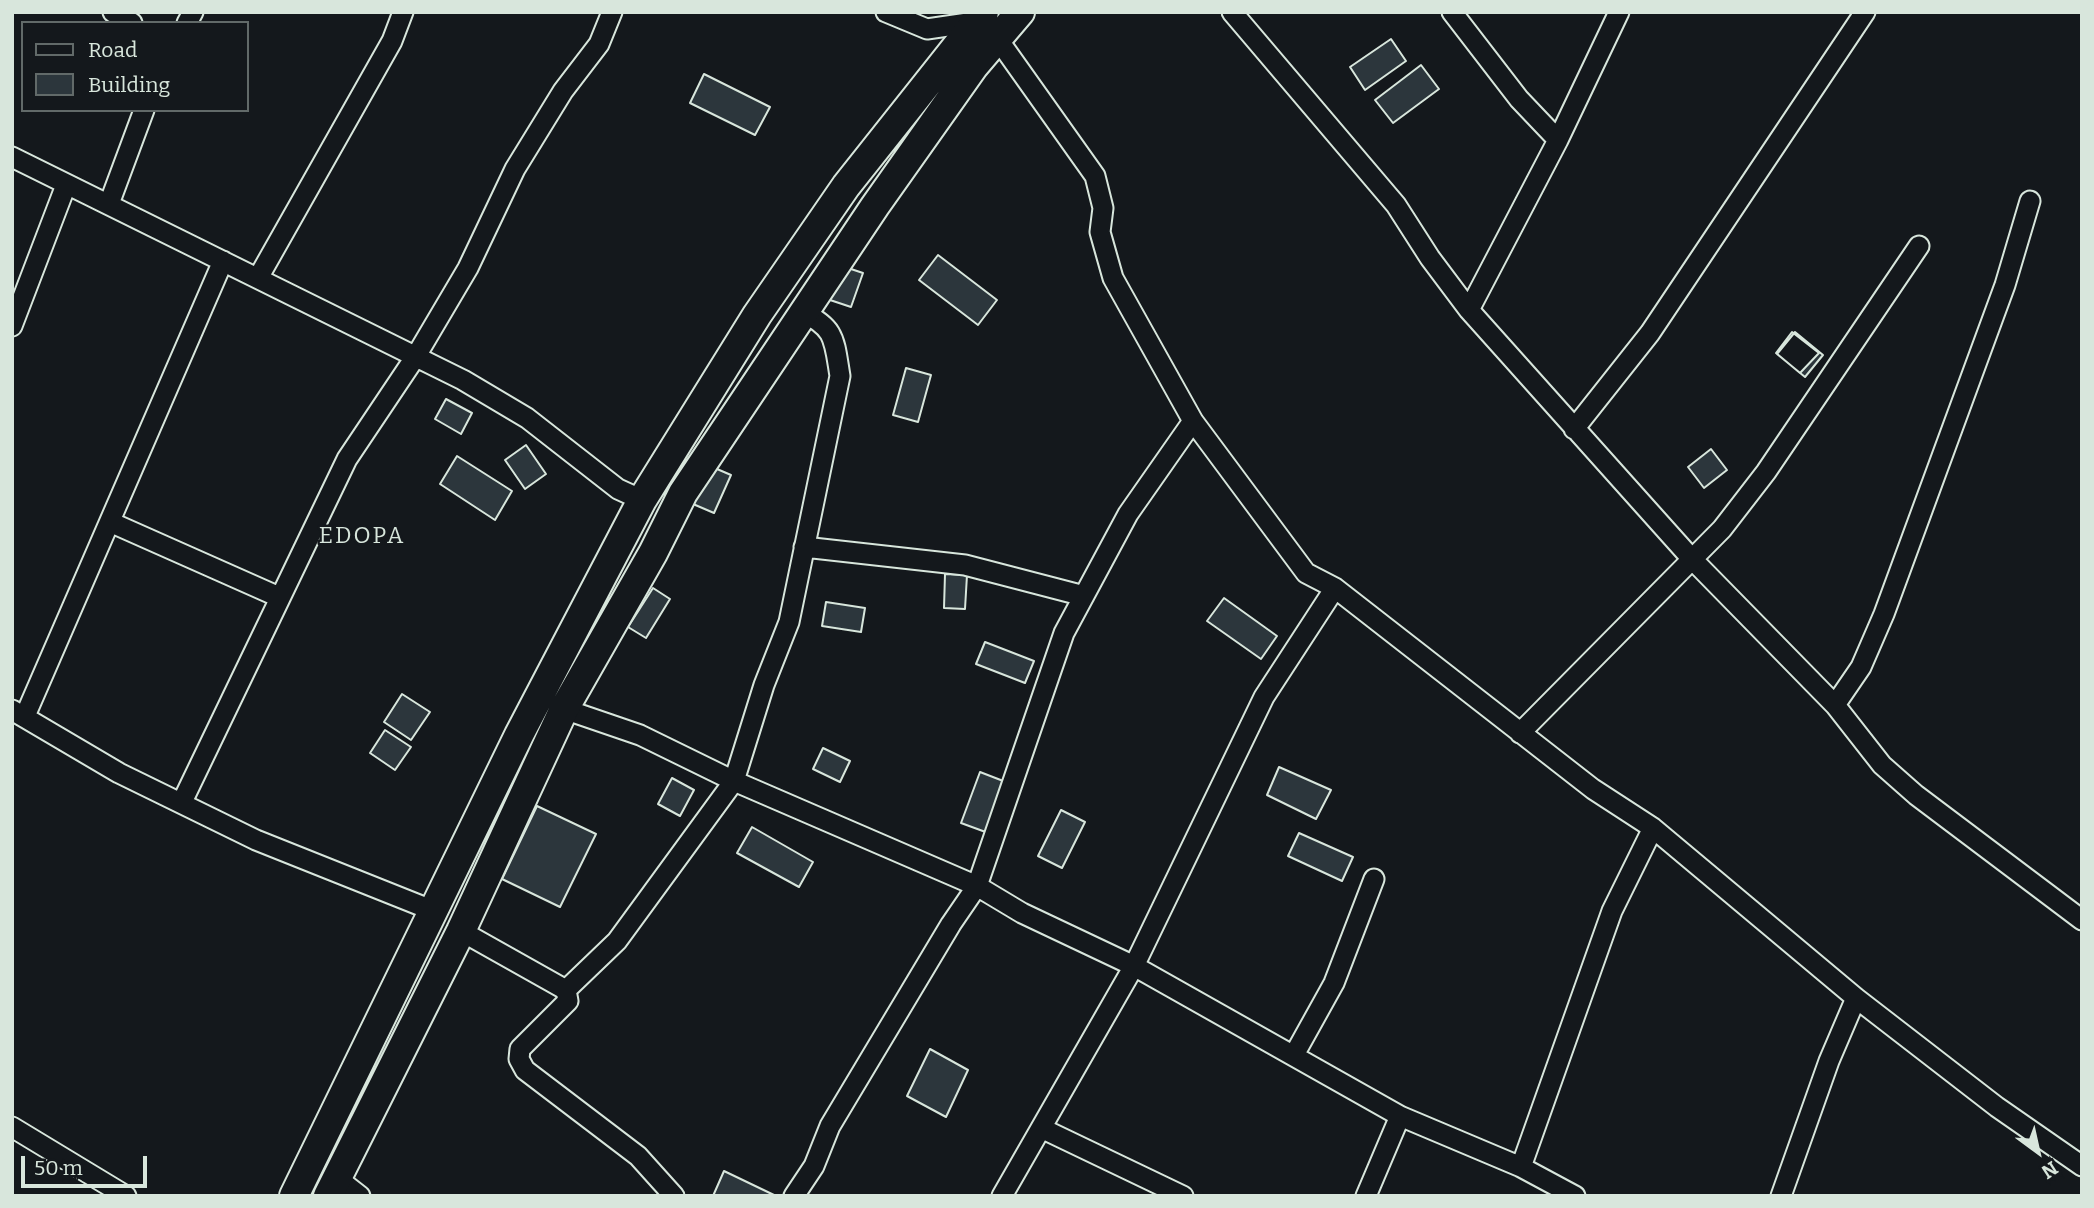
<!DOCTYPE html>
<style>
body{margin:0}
#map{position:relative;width:2094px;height:1208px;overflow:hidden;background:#14181c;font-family:Bitter,serif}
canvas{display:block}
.frame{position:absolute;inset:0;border:14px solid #d8e6dc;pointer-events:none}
.legend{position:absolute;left:21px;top:21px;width:228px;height:91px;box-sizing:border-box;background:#14181c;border:2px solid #626a69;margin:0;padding:9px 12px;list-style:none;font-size:21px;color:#d8e6dc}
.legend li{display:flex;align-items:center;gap:14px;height:35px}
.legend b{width:35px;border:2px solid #626a69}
.north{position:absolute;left:2003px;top:1117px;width:70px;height:70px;-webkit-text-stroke:5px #14181c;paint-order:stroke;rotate:147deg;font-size:19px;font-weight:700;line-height:28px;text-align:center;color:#d8e6dc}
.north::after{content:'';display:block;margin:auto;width:24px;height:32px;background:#d8e6dc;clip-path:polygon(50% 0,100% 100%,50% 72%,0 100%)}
.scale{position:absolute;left:21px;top:1156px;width:126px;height:32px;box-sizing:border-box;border:4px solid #d8e6dc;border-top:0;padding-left:9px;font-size:21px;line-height:24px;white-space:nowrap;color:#d8e6dc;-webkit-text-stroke:5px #14181c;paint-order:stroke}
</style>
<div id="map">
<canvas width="2094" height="1208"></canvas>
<div class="frame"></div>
<ul class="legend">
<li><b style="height:9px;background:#14181c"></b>Road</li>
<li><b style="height:19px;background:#2c363c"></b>Building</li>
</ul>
<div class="north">N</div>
<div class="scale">50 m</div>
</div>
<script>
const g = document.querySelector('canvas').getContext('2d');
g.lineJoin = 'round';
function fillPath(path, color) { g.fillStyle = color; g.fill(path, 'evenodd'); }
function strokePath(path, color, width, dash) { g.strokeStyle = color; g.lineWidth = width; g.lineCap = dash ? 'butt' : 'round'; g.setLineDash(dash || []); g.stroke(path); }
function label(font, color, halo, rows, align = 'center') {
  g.font = font + ' Bitter,serif'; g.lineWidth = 5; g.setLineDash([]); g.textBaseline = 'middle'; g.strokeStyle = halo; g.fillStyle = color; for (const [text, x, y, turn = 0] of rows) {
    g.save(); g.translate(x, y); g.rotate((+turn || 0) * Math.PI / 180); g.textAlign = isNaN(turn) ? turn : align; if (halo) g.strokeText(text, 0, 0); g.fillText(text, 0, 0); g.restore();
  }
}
const building = new Path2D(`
 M1391,39L1406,61L1365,90L1350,67Z
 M1421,65L1439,89L1393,123L1375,100Z
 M704,74L770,107L755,135L690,103Z
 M938,255L997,300L978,325L919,280Z
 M836,264L863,273L851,307L824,298Z
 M1792,332L1819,353L1800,373L1776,353Z
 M1795,332L1823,355L1805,377L1777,354Z
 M906,368L931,375L918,422L893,415Z
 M446,399L472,413L461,434L435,419Z
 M526,445L546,474L525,489L505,460Z
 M1711,449L1727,470L1704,488L1688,467Z
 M457,456L512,491L495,520L440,484Z
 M710,466L731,475L714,513L693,504Z
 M945,574L967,575L965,609L944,608Z
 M653,588L670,599L646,638L628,627Z
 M1224,598L1277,636L1261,659L1207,621Z
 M826,602L865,608L861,632L822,626Z
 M985,642L1034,661L1025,683L976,664Z
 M402,694L430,712L411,740L384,722Z
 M385,730L411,747L395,770L370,753Z
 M823,748L850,761L840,782L813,769Z
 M1279,767L1331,790L1316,819L1267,795Z
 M980,772L1011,784L991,834L961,823Z
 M672,778L694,790L680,816L658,804Z
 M537,806L596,834L560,907L502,879Z
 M1061,810L1085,822L1062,868L1038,856Z
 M752,827L813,862L799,887L737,853Z
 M1299,833L1353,857L1342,881L1288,856Z
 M930,1049L968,1070L946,1117L907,1096Z
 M724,1171L774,1195V1196H713Z`);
fillPath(building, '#2c363c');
strokePath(building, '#d8e6dc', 2);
const minor = new Path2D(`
 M113,12L132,23
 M886,12L927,29L975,22
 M1232,12L1396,205L1430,258L1469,310L1691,558L1835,705L1882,765L1916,795L2082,920
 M1452,12L1519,99L1558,140
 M187,23L193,12
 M997,38L1095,176L1103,208L1100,232L1113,278L1193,421L1306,573L1335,588L1593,789L1653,828L1856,998L1997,1107L2082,1166
 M12,157L463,380L527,418L618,489L642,500
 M109,204L144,110
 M258,278L392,41L403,12
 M1469,310L1558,140L1619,12
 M12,326L66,185
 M1574,429L1650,333L1865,12
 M110,522L279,597
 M804,547L965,565L1084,596
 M1835,705L1861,667L1884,614L2005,285L2030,201
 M564,709L640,735L734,781L977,886L1022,913L1134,966L1400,1116L1521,1167L1575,1196
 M12,710L119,773L256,840L434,911
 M25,716L223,261
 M1520,733L1722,529L1766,472L1919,246
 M182,802L347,459L416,356L468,268L515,169L563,91L599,44L612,12
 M461,931L566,990L568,1001L520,1049L519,1059L525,1070L638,1156L674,1196
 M566,990L617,941L734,781L764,685L789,622L840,376C834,340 836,328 802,312
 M1294,1055L1334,983L1374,879
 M12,1127L126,1196
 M1041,1128L1183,1196
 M1521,1167L1612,911L1653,828
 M337,1178L360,1196
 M794,1196L814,1166L830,1126L951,924L977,886L1064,633L1128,514L1193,421
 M1002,1196L1134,966L1264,697L1335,588
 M1366,1196L1400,1116
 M1781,1196L1829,1061L1856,998`);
const highway = new Path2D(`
 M294,1196L519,735L642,500L757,315L846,186L984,12
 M328,1196L461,931L564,709L653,553L683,493L875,206L974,66L1020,12`);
strokePath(minor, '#d8e6dc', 23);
strokePath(highway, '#d8e6dc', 32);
strokePath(minor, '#14181c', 19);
strokePath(highway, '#14181c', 28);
g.letterSpacing = '2px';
label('23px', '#d8e6dc', '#14181c', [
 ["EDOPA",362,537]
]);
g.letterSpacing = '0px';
</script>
